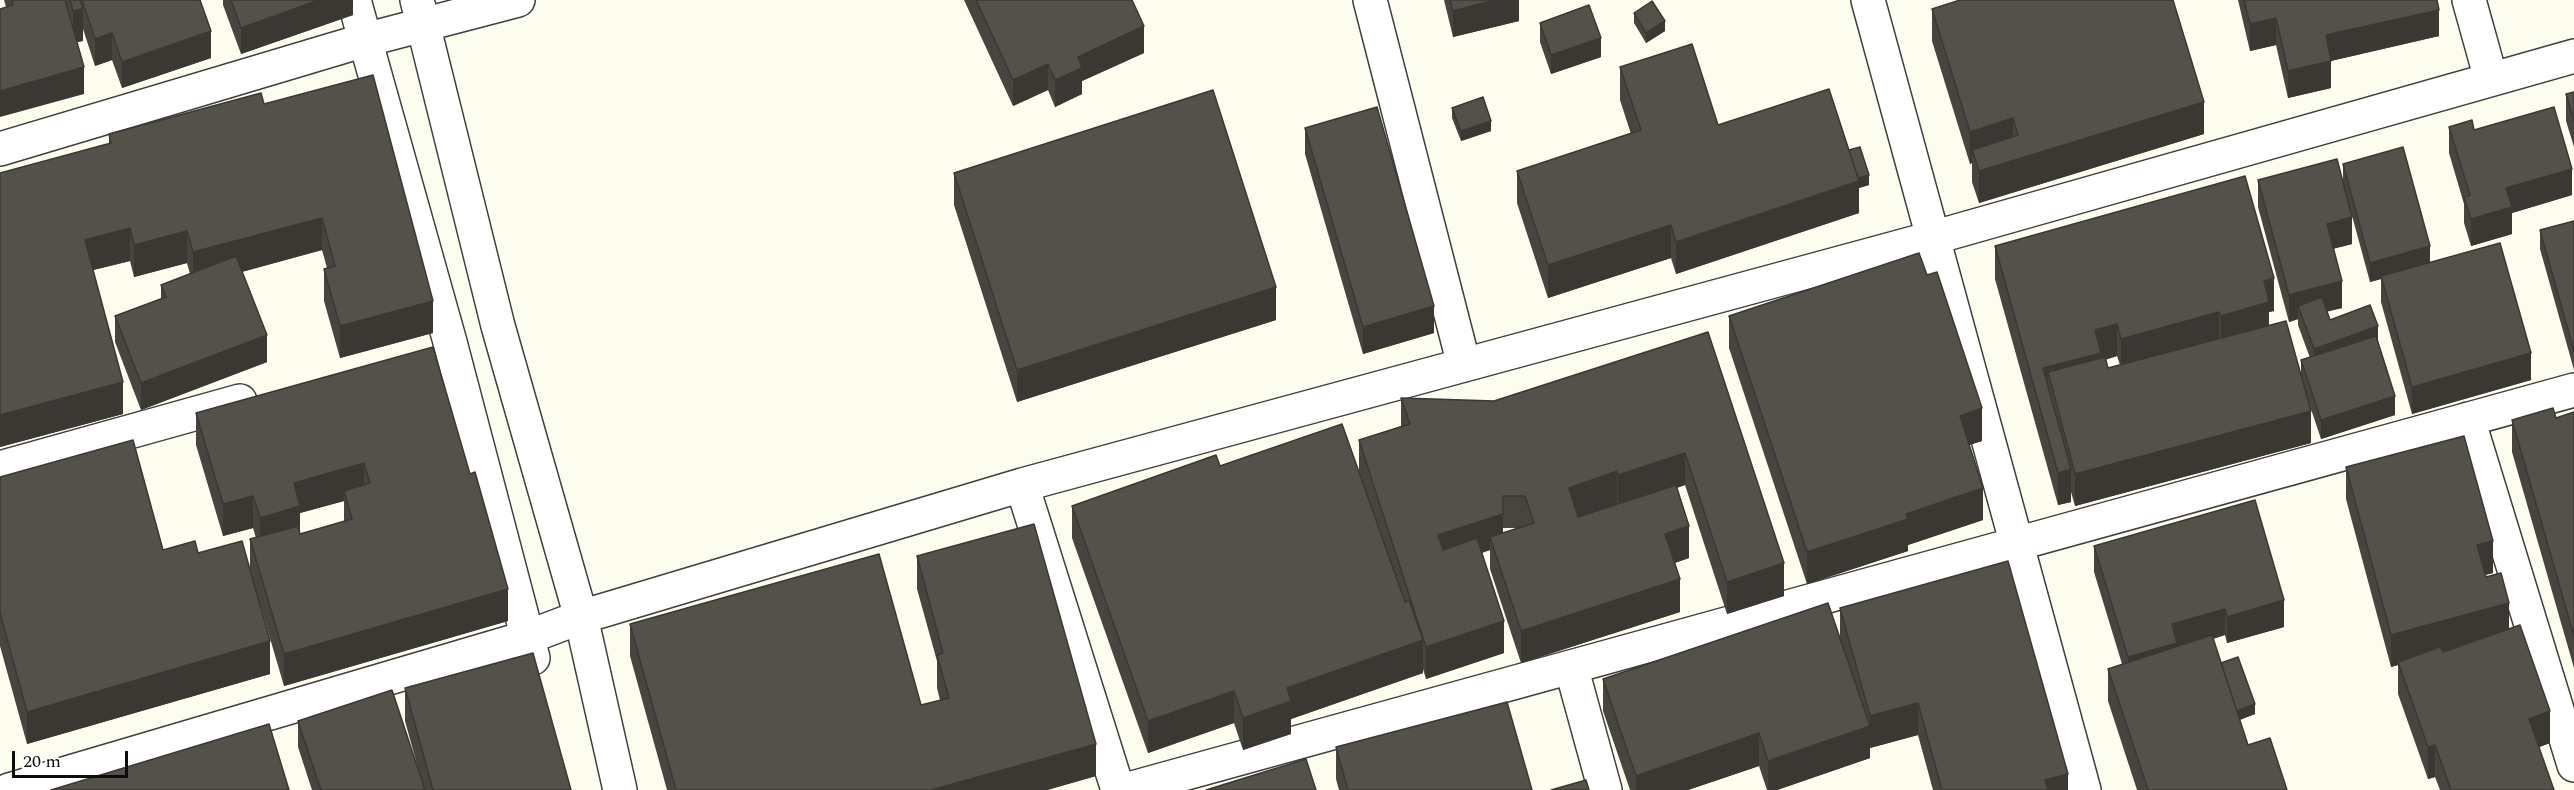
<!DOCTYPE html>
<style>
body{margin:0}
#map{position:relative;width:2574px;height:790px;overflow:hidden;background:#fcfdee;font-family:Spectral,serif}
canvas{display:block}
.scale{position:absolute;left:12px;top:751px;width:116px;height:27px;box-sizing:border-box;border:3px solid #0c0c0c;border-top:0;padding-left:8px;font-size:18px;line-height:21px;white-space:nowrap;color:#0c0c0c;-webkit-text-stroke:4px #fff;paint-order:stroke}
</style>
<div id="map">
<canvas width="2574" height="790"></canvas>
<div class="scale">20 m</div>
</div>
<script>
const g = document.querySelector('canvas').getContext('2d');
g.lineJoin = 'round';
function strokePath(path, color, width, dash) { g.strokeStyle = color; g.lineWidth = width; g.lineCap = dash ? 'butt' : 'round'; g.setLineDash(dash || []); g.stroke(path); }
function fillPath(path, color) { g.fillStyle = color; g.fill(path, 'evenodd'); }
const minor = new Path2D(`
 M354,0L450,342L533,658
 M417,0L498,326L581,617L620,790
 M1370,0L1464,365
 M1868,0L2084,790
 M2469,0L2491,79
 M0,149L365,40L518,0
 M2468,419L2574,765
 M0,468L240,401
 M1022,485L1118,790
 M1572,670L1605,790
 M9,790L528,637L581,617L1022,485L1932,238L2574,56
 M1125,790C1609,660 2091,523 2574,390`);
strokePath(minor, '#3f3f3f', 36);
strokePath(minor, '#fff', 33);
fillPath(new Path2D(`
 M4,0H200L211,58L122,88L112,60L95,66L83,29V41L77,42L84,94L6,7Z
 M223,0H353V15L241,54L223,5Z
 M964,0H1132L1144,53L1082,81V94L1055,107L1048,90L1013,106Z
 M1444,0H1519V21L1453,37Z
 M2238,0H2437L2439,36L2331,61V88L2288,98L2276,45L2250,51Z
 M1932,9L2204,134L1979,203L1972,182V163L1970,164L1932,41Z
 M1634,13L1665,31L1646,43L1634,23Z
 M1540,23L1601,57L1551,74L1540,42Z
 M1620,67L1718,125L1849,150L1869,185L1859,188V213L1676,274L1671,258L1548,298L1517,203V171L1631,134L1620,100Z
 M2574,92V147L2566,121V94Z
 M264,104L433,333L340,358L324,301V269L327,268L322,250L242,272L267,362L141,410L115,342V316L161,299V285L190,274L187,263L134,277L130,261L93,270L123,414L0,447V173L109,144V134Z
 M1452,108L1491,131L1461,141L1452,118Z
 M2449,127L2474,130L2572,195L2512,213V234L2471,246L2464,223V204L2449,153Z
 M1305,128L1434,333L1363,354L1305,154Z
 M2343,164L2430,262L2531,380L2412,414L2381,302V279L2370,282L2351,212L2352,244L2333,249L2342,308L2327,311L2330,320L2378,342L2395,415L2321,439L2310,406L2311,443L2075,506L2071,492V502L2058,505L1995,279V246L2274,311L2269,312V325L2301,375V360L2310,358L2298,325V319L2289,322L2258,207V180L2343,181ZM2117,356L2120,365L2108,368L2105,360Z
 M954,173L1276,320L1017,402L954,205Z
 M2574,221V370L2540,249V230Z
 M1927,275L1982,441L1969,445L1983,520L1908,545V551L1807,584L1729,348V316Z
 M1708,332L1784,596L1727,614L1685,485L1677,488L1689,558L1675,563L1680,612L1521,663L1490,569V550L1482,553L1504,653L1426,679L1423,669V673L1291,719V734L1243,750L1234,723L1148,753L1072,538V506L1220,466L1359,471V440L1401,426V398L1494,401ZM1503,528H1517L1503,533Z
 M433,347L508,621L284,686L260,604L270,674L27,744L0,646V477L163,550L198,553L250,571V539L256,538L253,528L223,536L196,445V413ZM344,501V521L300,534V513Z
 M2574,412V668L2512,452V420L2556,418Z
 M2346,467L2493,573L2485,575L2509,629L2550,743L2539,747L2554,790H2440L2435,777L2428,779L2398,694V665L2391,667L2346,499Z
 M2094,546L2284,627L2227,643L2225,635L2213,639L2221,663L2255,714L2240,720L2248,745L2287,790H2137L2108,701V669L2122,664L2094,572Z
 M917,556L1096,776L1047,790H667L630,656V624L921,705L940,700L937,688V661L917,589Z
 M1840,608L2068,790H1933L1918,735L1870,748V758L1777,790H1767L1759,766L1688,790H1630L1603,711V679L1840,638Z
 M405,688L571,790H312L298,747V721L421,779L405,721Z
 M1336,747L1532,790H1339L1336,779Z`), '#484540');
fillPath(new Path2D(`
 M319,0H353V15L241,54V28Z
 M1495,0H1519V21L1453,37V11Z
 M83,9V41L73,43V11Z
 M2439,10V36L2326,62V35Z
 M2276,18V45L2250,51V24Z
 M1665,21V31L1646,43V33Z
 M1144,26V53L1082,81V94L1055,107V80L1078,57Z
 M211,31V58L122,88V62Z
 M112,33V60L95,66V39Z
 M1601,38V57L1551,74V55Z
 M2331,61V88L2288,98V71Z
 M1048,64V90L1013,106V80Z
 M84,67V94L0,117V91Z
 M2204,102V134L1979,203V171Z
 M2013,118V151L1972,150V163L1970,164V132Z
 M1491,121V131L1461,141V131Z
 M2572,169V195L2512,213V234L2471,246V219L2506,188Z
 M1869,175V185L1859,188V213L1676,274V242Z
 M2352,217V244L2327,250V224Z
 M322,218V250L193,285V252Z
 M1671,225V258L1548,298V265Z
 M130,228V261L85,272V240Z
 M187,231V263L134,277V245Z
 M2430,246V266L2381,276V279L2370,282V263Z
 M2274,278V311L2269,312V334L2221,348V316L2264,281Z
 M2342,281V308L2302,318L2298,306V319L2289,322V295Z
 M1276,287V320L1017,402V370Z
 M433,301V333L340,358V326Z
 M1434,306V333L1363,354V327Z
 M2219,312V344L2121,371V339Z
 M2117,324V356L2101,361L2048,372V400L2043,368L2095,330Z
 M2378,326V345L2314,368V349Z
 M267,335V362L141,410V383Z
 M2531,353V380L2412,414V387Z
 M123,382V414L0,447V415Z
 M2395,396V415L2321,439V420Z
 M1982,408V441L1960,448V416Z
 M2311,411V443L2075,506V474Z
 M1685,453V485L1618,507V475Z
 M364,463V495L344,491V501L300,513V539L260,551V518L294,483Z
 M2071,469V502L2058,505V473Z
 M1617,471V504L1569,520V488Z
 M1983,488V520L1908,545V551L1807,584V552L1906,514Z
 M253,496V528L223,536V504Z
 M1503,496V546L1490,537V550L1438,567V535Z
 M1689,526V558L1665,566V534Z
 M2493,541V573L2477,577V545Z
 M1784,563V596L1727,614V582Z
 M1680,579V612L1521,663V631Z
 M508,589V621L284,686V654Z
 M2284,600V627L2227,643V617Z
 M2509,603V635L2399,665L2398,662V665L2391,667V635Z
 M2225,609V635L2177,649L2128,684V657L2172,624Z
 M1504,621V653L1426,679V647Z
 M1423,640V673L1291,719V734L1243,750V718L1287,688Z
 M270,641V674L27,744V712Z
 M1234,691V723L1148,753V721Z
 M1918,703V735L1870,748V758L1777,790H1768V761L1870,726V716Z
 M2255,704V714L2233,722V712Z
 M2550,711V743L2529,751V719Z
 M1759,733V766L1688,790H1636V776Z
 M1096,744V776L1047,790H931Z
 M2435,745V777L2428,779V747Z
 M2068,774V790H2045V780Z`), '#3b3834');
const building = new Path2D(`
 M12,0H65L84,67L0,91V9L13,5Z
 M70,0H80L83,9L73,11Z
 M82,0H200L211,31L122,62L112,33L95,39Z
 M231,0H319L241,28Z
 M976,0H1132L1144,26L1078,57L1082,68L1055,80L1048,64L1013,80Z
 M1450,0H1495L1453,11Z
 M1960,0H2173L2204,102L1979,171L1972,150L2018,135L2013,118L1970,132L1932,9Z
 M2244,0H2437L2439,10L2326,35L2331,61L2288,71L2276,18L2250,24Z
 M1652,1L1665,21L1646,33L1634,13Z
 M1589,5L1601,38L1551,55L1540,23Z
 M1692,44L1718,125L1829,89L1859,181L1676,242L1671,225L1548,265L1517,171L1641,130L1620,67Z
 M373,75L433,301L340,326L324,269L335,266L322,218L193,252L187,231L134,245L130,228L85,240L123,382L0,415V173L111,143L109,134L261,93L264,104Z
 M1213,90L1276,287L1017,370L954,173Z
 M2574,92V121L2566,94Z
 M1483,97L1491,121L1461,131L1452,108Z
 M1377,107L1434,306L1363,327L1305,128Z
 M2554,107L2572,169L2506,188L2512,207L2471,219L2464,197L2470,195L2449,127L2472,120L2474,130Z
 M1860,147L1869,175L1858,178L1849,150Z
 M2403,147L2430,246L2370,263L2343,164Z
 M2337,159L2352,217L2327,224L2342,281L2289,295L2258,180Z
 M2245,176L2274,278L2264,281L2269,302L2221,316L2219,312L2121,339L2117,324L2095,330L2101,353L2043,368L2071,469L2058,473L1995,246Z
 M2574,221V351L2540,230Z
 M2500,243L2531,353L2412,387L2381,276Z
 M1919,253L1927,275L1937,272L1982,408L1960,416L1983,488L1906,514L1908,519L1807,552L1729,316Z
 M236,256L267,335L141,383L115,316L166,297L161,285Z
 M2322,297L2330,320L2370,305L2378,326L2314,349L2298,306Z
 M2286,321L2311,411L2075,474L2048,372L2105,357L2108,368Z
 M1708,332L1784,563L1727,582L1685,453L1618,475L1617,471L1569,488L1578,517L1676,485L1689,526L1665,534L1680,579L1521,631L1490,537L1534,523L1525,496H1503V514L1438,535L1443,550L1477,538L1504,621L1426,647L1359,440L1410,424L1401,398L1494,401Z
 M2376,336L2395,396L2321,420L2301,360Z
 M433,347L470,474L475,472L508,589L284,654L250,539L298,526L300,534L352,519L344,491L370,483L364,463L294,483L300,506L260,518L253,496L223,504L196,413Z
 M2553,408L2556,418L2574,412V636L2512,420Z
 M1342,424L1405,602L1409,600L1423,640L1287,688L1291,701L1243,718L1234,691L1148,721L1072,506L1216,455L1220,466Z
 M2464,436L2493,541L2477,545L2486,577L2501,573L2509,603L2391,635L2346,467Z
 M133,440L163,550L195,541L198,553L242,541L270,641L27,712L0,613V477Z
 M2255,500L2284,600L2227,617L2225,609L2172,624L2177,643L2128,657L2094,546Z
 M1034,524L1096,744L931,790H676L630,624L879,554L921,705L949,698L937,655L943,653L917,556Z
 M2008,561L2068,774L2045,780L2048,790H1942L1918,703L1870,716L1840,608Z
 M1828,603L1870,726L1768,761L1759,733L1636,776L1603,679Z
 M2520,625L2550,711L2529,719L2554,790H2451L2435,745L2428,747L2398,662L2440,647L2443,652Z
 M2212,635L2248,745L2270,738L2287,790H2148L2108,669Z
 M533,653L571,790H433L405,688Z
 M2238,657L2255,704L2237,711L2221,663Z
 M392,690L425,790H321L298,721Z
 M1507,702L1532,790H1348L1336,747Z
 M269,724L289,790H51Z
 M1306,759L1316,790H1206Z
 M1586,780L1589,790H1551Z`);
fillPath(building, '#54504a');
strokePath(building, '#3b3834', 1.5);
</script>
